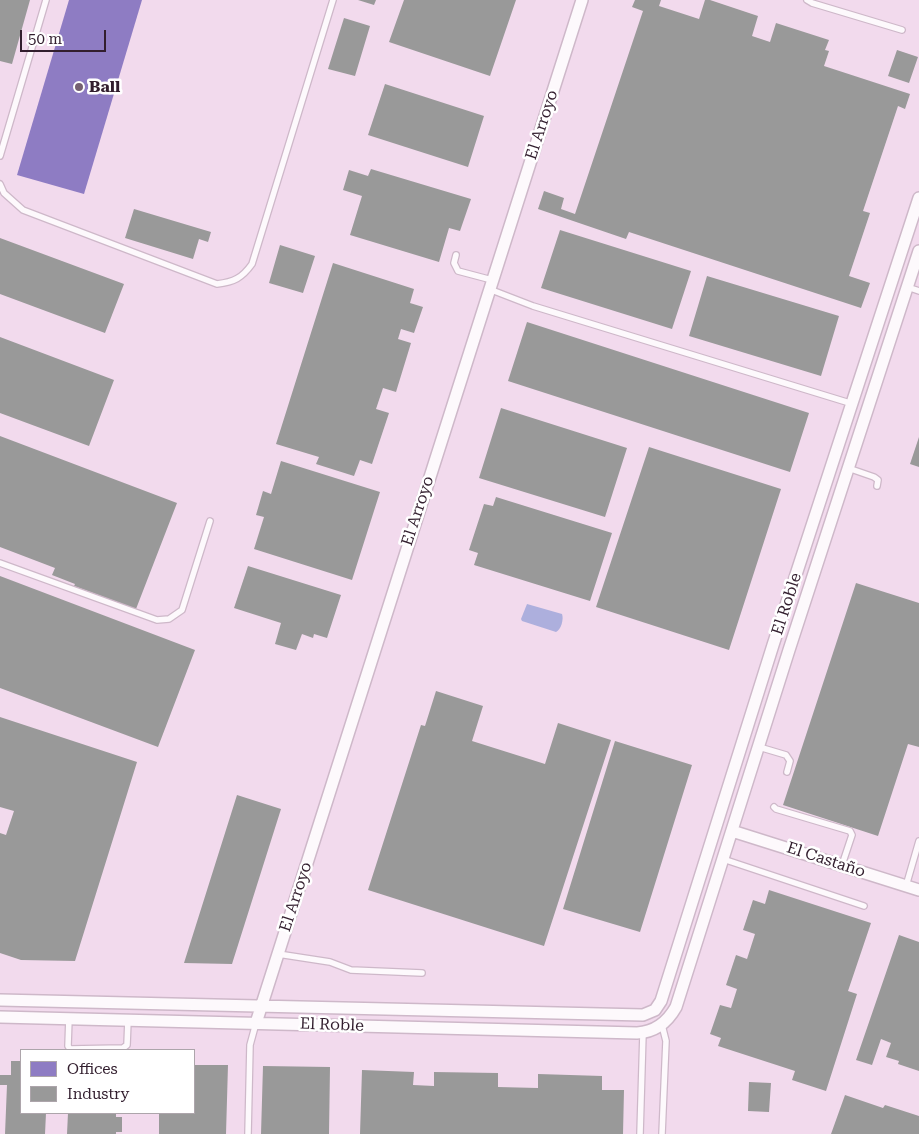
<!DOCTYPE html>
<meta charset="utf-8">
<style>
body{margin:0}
#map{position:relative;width:919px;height:1134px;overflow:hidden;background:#f2daed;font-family:"Roboto Serif",serif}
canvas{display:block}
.legend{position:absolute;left:20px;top:1049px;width:175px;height:65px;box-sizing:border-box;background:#fff;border:1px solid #ada5ab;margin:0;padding:6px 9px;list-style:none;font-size:15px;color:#321e2e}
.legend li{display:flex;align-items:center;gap:10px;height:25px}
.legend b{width:25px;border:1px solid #ada5ab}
.scale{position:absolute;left:20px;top:30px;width:86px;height:22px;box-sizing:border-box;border:2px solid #321e2e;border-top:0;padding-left:6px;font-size:15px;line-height:18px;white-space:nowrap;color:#321e2e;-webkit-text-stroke:4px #fff;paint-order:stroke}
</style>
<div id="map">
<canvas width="919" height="1134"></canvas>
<ul class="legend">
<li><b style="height:14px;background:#8e7cc3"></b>Offices</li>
<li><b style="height:14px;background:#999"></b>Industry</li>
</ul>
<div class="scale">50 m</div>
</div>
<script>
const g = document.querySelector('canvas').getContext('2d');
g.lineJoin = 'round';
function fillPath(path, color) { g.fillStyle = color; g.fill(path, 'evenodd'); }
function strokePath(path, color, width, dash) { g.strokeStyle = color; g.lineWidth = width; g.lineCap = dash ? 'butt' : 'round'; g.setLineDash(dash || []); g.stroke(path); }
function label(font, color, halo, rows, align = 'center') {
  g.font = font + ' "Roboto Serif",serif'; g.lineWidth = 5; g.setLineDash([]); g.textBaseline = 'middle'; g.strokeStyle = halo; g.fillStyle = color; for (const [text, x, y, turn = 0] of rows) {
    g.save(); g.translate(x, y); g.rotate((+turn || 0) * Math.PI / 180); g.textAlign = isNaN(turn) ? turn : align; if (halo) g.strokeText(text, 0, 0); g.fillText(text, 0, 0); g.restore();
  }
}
fillPath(new Path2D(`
 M527,604L562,614C564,619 561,630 556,632L522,621L521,619Z`), '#adafdd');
fillPath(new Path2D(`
 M69,0H142L84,194L17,175Z`), '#8e7cc3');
fillPath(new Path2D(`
 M0,0H30L12,64L0,61Z
 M358,0H376L374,5Z
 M404,0H516L490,76L389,42Z
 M635,0H661L659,6L699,19L705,0H710L758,16L752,36L770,42L776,23L829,40L825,50L829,51L824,66L910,94L905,109L898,106L863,211L870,213L849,276L870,283L861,308L629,232L626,239L538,209L544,191L564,198L561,209L575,214L643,11L632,7Z
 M344,18L370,26L355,76L328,69Z
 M897,50L918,57L909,83L888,76Z
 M385,84L484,116L468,167L368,135Z
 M371,169L471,199L460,231L449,228L439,262L350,235L362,196L343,190L349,170L368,176Z
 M134,209L211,232L208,242L199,239L193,259L125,238Z
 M560,230L691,271L672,329L541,288Z
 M0,238L124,284L105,333L0,294Z
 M280,245L315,256L303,293L269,283Z
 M333,263L414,289L410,303L423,307L414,333L401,329L398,339L411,343L396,392L383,388L376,409L389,413L372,464L360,460L354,476L316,464L319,457L276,444Z
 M707,276L839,316L821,376L689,336Z
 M527,322L809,413L790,472L508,381Z
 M0,337L114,380L89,446L0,413Z
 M501,408L627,448L605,517L479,478Z
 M0,436L177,503L136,609L74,586L75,584L52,575L55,568L0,547Z
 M919,437V467L910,464Z
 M649,447L781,489L729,650L596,607Z
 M281,461L380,492L352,580L254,549L264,517L256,515L263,491L271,494Z
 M496,497L612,533L590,601L474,565L478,553L469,550L484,504L493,506Z
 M248,566L341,595L327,638L314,634L313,638L302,634L296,650L275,644L281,623L234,608Z
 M0,576L195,650L158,747L0,688Z
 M856,583L919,603V747L908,744L878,836L783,805Z
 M436,691L483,706L472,741L545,764L558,723L611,740L544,946L368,890L421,725L425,726Z
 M0,717L137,762L75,961L21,960L0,953V833L6,835L14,811L0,807Z
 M615,741L692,765L640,932L563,909Z
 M237,795L281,809L232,964L184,963Z
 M769,890L871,923L848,991L857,994L826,1091L792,1080L795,1071L718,1046L721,1038L710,1034L720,1005L731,1008L737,989L726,985L736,955L747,959L755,934L743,930L753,900L765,904Z
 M899,935L919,942V1071L898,1064L899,1061L886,1057L891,1043L881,1039L872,1065L856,1060Z
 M11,1061H21V1113H46L45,1134H5L7,1085H0V1075H11Z
 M194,1065H228L226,1134H159V1113H194Z
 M263,1066L330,1067L329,1134H261Z
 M362,1070L414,1072L413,1085L434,1086V1072L498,1073V1087L538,1088V1074L602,1076V1090H624L623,1134H360Z
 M749,1082L771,1083L769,1112L748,1111Z
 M845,1095L883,1108L885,1105L919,1116V1134H831Z
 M68,1113H116V1117H122V1132H116V1134H67Z`), '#999');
const service = new Path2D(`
 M807,0L812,3L902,30
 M0,156L46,0
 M0,184L4,193L23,210L217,284C234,282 242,278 252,264L333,0
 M456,255L454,263L458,271L492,280
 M907,287L919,291
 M489,289L533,306L853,404
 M848,468L874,477L878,480L877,486
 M0,563L157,620L169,619L182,610L210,521
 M759,747L786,755L790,761L787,772
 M774,807L776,809L850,831L852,835L842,865
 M723,859L864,906
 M906,886L919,841
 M278,954L330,962L351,970L422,973
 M69,1018L68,1046L70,1049L123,1048L127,1045L128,1020
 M662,1025L666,1041L662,1134
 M248,1134L250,1045L256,1023
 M640,1134L643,1033`);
const minor = new Path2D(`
 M732,831L919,890
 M0,1000L643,1015L655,1010L661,1001L773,645L919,198
 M0,1017L637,1033C655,1032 667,1023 676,1007L789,650L919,251
 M256,1023L582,0`);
strokePath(service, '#ceb8c9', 8);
strokePath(minor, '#ceb8c9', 14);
strokePath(service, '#fdf9fc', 5.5);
strokePath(minor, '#fdf9fc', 11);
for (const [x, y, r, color] of [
 [79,87,5,"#756071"]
]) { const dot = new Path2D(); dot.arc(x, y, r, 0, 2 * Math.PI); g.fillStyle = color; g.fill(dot); strokePath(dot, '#fff', 2); }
label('bold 16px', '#321e2e', '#fff', [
 ["Ball",89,87]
], 'left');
label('16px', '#321e2e', '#fff', [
 ["El Arroyo",542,125,-72],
 ["El Arroyo",418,511,-72],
 ["El Roble",787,604,-72],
 ["El Castaño",826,860,18],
 ["El Arroyo",296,897,-72],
 ["El Roble",332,1025,2]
]);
</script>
